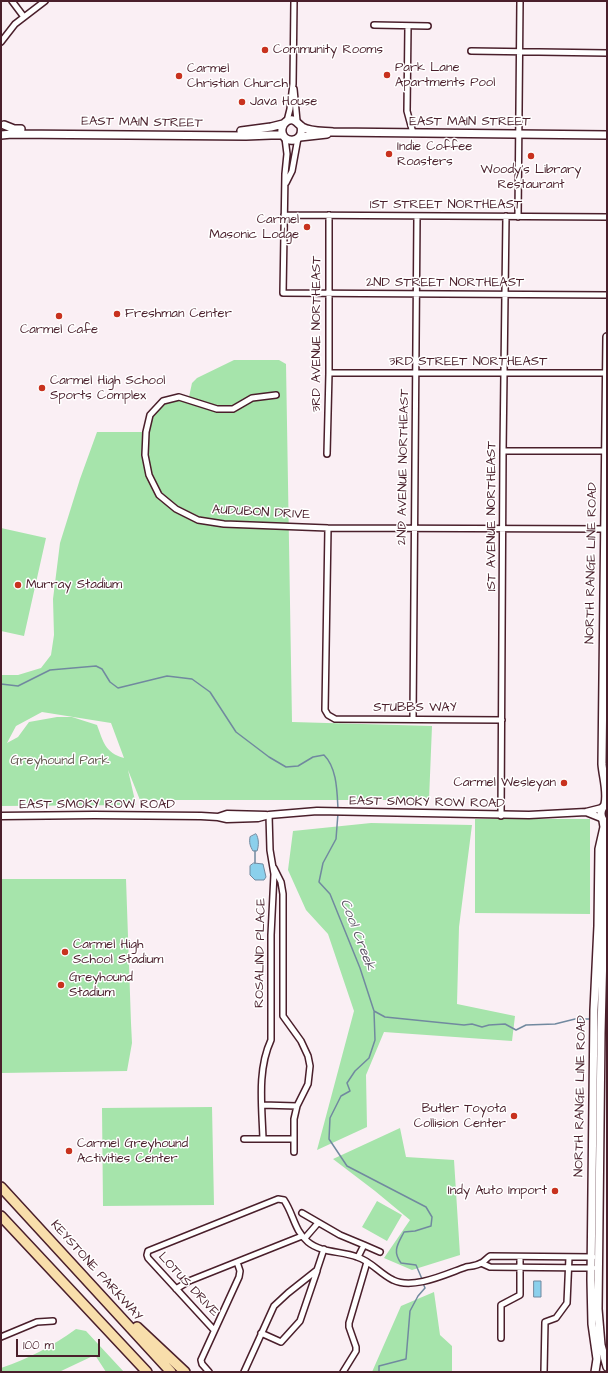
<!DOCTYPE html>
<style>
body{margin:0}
#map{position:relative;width:608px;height:1373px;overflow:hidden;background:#faeff4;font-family:"Architects Daughter",sans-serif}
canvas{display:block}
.frame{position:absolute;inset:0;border:2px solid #4a1f2b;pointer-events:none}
.scale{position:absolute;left:16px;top:1339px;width:84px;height:18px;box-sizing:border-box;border:2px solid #4a1f2b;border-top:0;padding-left:5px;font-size:12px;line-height:14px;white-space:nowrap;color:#4a1f2b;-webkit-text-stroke:3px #fff;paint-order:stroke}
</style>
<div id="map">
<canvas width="608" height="1373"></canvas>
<div class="frame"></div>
<div class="scale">100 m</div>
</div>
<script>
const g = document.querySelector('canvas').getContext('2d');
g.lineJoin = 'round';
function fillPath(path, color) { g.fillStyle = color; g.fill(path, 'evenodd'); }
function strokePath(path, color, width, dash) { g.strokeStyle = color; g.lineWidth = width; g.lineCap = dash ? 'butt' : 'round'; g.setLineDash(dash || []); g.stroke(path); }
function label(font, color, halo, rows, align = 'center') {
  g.font = font + ' "Architects Daughter",sans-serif'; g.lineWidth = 3; g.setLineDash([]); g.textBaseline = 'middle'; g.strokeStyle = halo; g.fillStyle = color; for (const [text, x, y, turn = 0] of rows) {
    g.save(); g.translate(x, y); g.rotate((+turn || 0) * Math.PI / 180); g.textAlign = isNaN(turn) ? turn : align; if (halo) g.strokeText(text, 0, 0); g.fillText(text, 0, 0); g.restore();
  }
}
fillPath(new Path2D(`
 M234,360H279L286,364L292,722L432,726L429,800H140L128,770L136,805L1,806V675H18L41,668L51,655L54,635L53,599L60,543L80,479L97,432H144C148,403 161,394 189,397L192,383L197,378ZM42,712L111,723L124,758C105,753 103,741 97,725L72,717H57L29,722L18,737L7,743L16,726Z
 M1,528L46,538L24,636L1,631Z
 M475,819H590V914L475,913Z
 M371,823L472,825L459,927L457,1004L515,1016L512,1041L384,1032L366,1075L367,1127L317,1150L354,1011L328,934L306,910L288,870L293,831Z
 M1,879H126L131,1023L132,1043L127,1071L1,1073Z
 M212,1107L214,1205L103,1206L102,1108Z
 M400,1128L406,1157L454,1160L460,1255L412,1270L384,1258L410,1220L375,1191L333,1159Z
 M377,1201L402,1215L387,1241L362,1227Z
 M434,1292L440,1335L452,1346V1372H372L401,1306Z
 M76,1329L86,1331L124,1372H106L95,1355L59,1372H1V1368C30,1358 51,1347 76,1329Z`), '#a6e4ab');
const water = new Path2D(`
 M256,834C259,838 259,846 257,851H253C250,846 249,843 250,837Z
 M254,863L263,864L266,877L264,880H255L250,875V866Z
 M534,1281H541V1297H534Z`);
fillPath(water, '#8bd0ec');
strokePath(water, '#71899f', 1);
strokePath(new Path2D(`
 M1,684L18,686L50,670L96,666L102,669L110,682L118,688L167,676L192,679L210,692L236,732L269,757L286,767L298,766L313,757L324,755C337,768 337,791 338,809
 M338,813L336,839L323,863L319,882L330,894L360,968L374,1011L375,1040L369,1058L355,1071L347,1083L350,1091L341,1096L330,1118L329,1139L347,1166L426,1207L432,1217L431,1226L415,1231L404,1232C398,1244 392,1251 401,1263L416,1265L422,1279
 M255,851V863
 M374,1011L385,1017L464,1025L472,1024L482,1027L489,1025L505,1024L516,1030L526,1025L555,1024L575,1019H591
 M379,1372V1366L406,1359L410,1311L418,1296L425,1288L423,1283`), '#71899f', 1.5);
const minor = new Path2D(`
 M12,1L24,17
 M374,25L428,26
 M408,26L407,111L413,133
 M1,42L15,24L45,1
 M471,51L607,53
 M294,89L297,121
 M287,121L290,109L293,84L294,1
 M285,138L287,154L285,174L283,293L607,295
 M286,183L292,171L298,138
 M284,215L607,217
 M518,217L520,1
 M329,373H607
 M276,395L252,398L233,409H217L179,397L163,401L150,415L146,432L145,455L149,475L159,495L176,509L198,520L224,524L328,528L607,529
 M503,451H607
 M327,454L329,373V215
 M328,528L325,710L328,715L335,719L502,720
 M413,719L417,216
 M501,816L503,451L506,216
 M274,868L281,882L283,894V1016L301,1041L308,1056L310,1066L308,1084L297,1106L294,1119V1152
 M262,1105L297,1106
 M244,1139H294
 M263,1139C262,1106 257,1070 271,1040V935L274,874L270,850L269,815
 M302,1213L340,1235L364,1245L358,1257
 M305,1238L318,1223
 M364,1245L380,1252
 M481,1263L490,1267L593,1268
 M176,1289L189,1281L302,1236
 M214,1330L148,1258L147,1255L148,1251L278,1199L284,1200C294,1215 294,1230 308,1242C321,1253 342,1251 357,1257C371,1261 380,1274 393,1280C413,1290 446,1274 466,1267C471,1266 476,1266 481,1263C484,1262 487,1258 490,1256L593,1257
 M261,1333L281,1342L300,1321L317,1271
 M1,1337L37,1322L53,1321
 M501,1338V1305L520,1295V1257
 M209,1372L202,1364L201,1360L239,1277L240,1271L237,1262
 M244,1372L274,1306L288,1293L317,1270L324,1249
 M343,1372L356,1351V1347L349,1327V1323L367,1262
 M544,1372L545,1322L556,1318L567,1303L569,1257`);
const tertiary = new Path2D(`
 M586,812L601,818
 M1,816L94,815L201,816L218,817L227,819L258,818L269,815L317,811L529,815L586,812L602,808
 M218,817L227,814L266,815`);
const secondary = new Path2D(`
 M4,125L14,129H21
 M301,126C305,145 280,144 282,129C282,125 284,123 287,121C294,117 297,123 302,127C310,132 324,131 333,132L607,135
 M241,131L271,127L283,124
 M1,135L12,134L246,136L271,135H283
 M300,137L327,134
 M605,804C608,792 603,777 602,764L607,337
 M607,824C599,818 599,809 607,803
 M607,834L603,849L604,909L601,1033L598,1309L601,1345L607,1367
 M595,1372L597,1359L592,1324L591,1280L594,1010L598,926L599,849L604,827L603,821`);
const motorway = new Path2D(`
 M1,1187L171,1372
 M1,1216L147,1372
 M137,1327L185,1372`);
strokePath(minor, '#4a1f2b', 8);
strokePath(tertiary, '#4a1f2b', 9);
strokePath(secondary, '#4a1f2b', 10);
strokePath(motorway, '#4a1f2b', 12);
strokePath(minor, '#fff', 5);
strokePath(tertiary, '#fff', 6);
strokePath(secondary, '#fff', 7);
strokePath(motorway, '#f8deab', 9);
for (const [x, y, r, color] of [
 [265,50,4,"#c8321e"],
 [387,75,4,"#c8321e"],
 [179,76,4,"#c8321e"],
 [242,102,4,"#c8321e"],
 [389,154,4,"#c8321e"],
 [531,156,4,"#c8321e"],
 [307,227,4,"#c8321e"],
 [117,314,4,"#c8321e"],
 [59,316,4,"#c8321e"],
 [42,388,4,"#c8321e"],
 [18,585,4,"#c8321e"],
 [564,783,4,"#c8321e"],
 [65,952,4,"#c8321e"],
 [61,985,4,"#c8321e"],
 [514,1116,4,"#c8321e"],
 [69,1151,4,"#c8321e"],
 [555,1191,4,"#c8321e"]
]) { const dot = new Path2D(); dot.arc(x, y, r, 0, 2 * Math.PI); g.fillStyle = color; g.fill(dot); strokePath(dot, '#fff', 1.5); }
label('13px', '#4a1f2b', '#fff', [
 ["Community Rooms",273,50],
 ["Park Lane",395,68],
 ["Apartments Pool",395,83],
 ["Carmel",187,69],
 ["Christian Church",187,84],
 ["Java House",250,102],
 ["Indie Coffee",397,147],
 ["Roasters",397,162],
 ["Woody's Library",531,170,"center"],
 ["Restaurant",531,185,"center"],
 ["Carmel",299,220,"right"],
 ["Masonic Lodge",299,235,"right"],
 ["Freshman Center",125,314],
 ["Carmel Cafe",59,330,"center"],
 ["Carmel High School",50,381],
 ["Sports Complex",50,396],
 ["Murray Stadium",26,585],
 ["Carmel Wesleyan",556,783,"right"],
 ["Carmel High",73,945],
 ["School Stadium",73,960],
 ["Greyhound",69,978],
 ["Stadium",69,993],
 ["Butler Toyota",506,1109,"right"],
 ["Collision Center",506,1124,"right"],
 ["Carmel Greyhound",77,1144],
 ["Activities Center",77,1159],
 ["Indy Auto Import",547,1191,"right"]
], 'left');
label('13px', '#4a1f2b', '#fff', [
 ["EAST MAIN STREET",470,122],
 ["EAST MAIN STREET",142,123,1],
 ["1ST STREET NORTHEAST",446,205],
 ["2ND STREET NORTHEAST",445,283],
 ["3RD AVENUE NORTHEAST",317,334,-90],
 ["3RD STREET NORTHEAST",468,362],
 ["2ND AVENUE NORTHEAST",404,467,-89],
 ["AUDUBON DRIVE",261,513,3],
 ["1ST AVENUE NORTHEAST",492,516,-90],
 ["NORTH RANGE LINE ROAD",592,563,-89],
 ["STUBBS WAY",415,708],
 ["EAST SMOKY ROW ROAD",427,803,1],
 ["EAST SMOKY ROW ROAD",97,805],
 ["ROSALIND PLACE",261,953,-89],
 ["NORTH RANGE LINE ROAD",581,1096,-89],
 ["KEYSTONE PARKWAY",96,1271,48],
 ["LOTUS DRIVE",188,1285,47]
]);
label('13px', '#665a51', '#fff', [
 ["Greyhound Park",60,761]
]);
label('italic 14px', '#5e5465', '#fff', [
 ["Cool Creek",357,935,69]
]);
</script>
